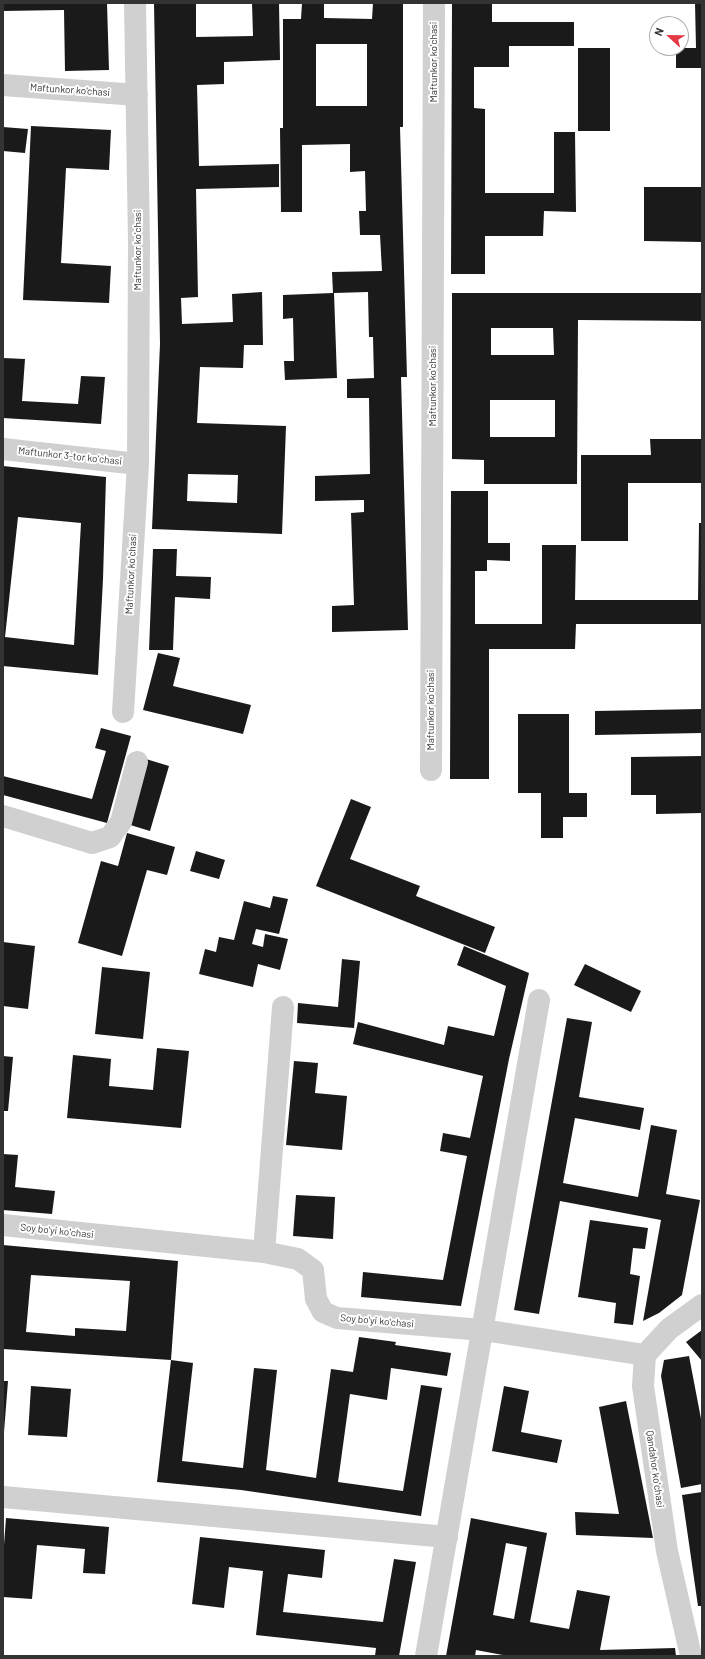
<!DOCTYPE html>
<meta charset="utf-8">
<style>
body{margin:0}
#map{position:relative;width:705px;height:1659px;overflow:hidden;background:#fff;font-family:Barlow,sans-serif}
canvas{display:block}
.frame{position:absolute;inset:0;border:4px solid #333;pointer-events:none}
.north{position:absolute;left:649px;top:16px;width:40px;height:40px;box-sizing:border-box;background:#fff;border:1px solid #adadad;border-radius:50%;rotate:292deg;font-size:11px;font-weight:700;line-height:16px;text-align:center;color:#333}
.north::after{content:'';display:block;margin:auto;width:14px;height:18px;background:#e63946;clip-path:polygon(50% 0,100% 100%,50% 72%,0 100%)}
</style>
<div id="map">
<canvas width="705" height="1659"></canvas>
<div class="frame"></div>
<div class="north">N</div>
</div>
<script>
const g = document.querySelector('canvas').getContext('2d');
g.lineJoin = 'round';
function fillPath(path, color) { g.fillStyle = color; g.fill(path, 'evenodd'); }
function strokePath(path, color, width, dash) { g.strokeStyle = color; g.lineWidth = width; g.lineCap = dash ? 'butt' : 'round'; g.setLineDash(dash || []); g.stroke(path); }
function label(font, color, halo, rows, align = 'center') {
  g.font = font + ' Barlow,sans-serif'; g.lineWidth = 4; g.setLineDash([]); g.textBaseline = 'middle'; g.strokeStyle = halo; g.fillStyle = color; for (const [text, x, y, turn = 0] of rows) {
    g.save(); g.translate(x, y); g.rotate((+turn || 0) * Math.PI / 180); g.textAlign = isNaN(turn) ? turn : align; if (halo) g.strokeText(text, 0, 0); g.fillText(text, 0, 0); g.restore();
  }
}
fillPath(new Path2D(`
 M3,3H107L109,70L65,71L64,10L3,11Z
 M154,3H196V37L253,36L252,3H279L280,60L224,62V84L197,85L199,166L279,164V187L196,189L198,297L181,298L182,324L233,322L232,294L262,292L263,345H244L243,368L200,367L197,423L286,426L282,534L152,529L160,344ZM188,474L238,475L237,503L187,501Z
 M302,3H324V18L372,19L373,3H403V127H400L407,377H401L408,630L332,632V606L354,605L351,513L364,512V500L315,501V476L370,474L369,398H347V379L374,378L373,337H369L368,292L334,293L337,378L285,380L284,361H294L293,318L283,319V295L333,293L332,272L382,271L380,235H360L359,211H366L365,171L350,172V144L302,145V212H281L280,128H283V19H301ZM316,44H367V106H316Z
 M452,3H492V22H574V46H509V67H474V108L485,109V193H554V132H575L576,212L544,211L543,236H485V274H451Z
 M695,3H702V68H676V48H696Z
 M578,48H610V131H578Z
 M31,126L111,130L109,170L66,168L61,263L111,266L109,303L23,300Z
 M3,127L28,129L25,153L3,151Z
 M644,187H702V242L644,241Z
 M452,293H702V321L578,320L577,484H484V460L452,459ZM491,328H553L554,355H491ZM490,400H555V437H490Z
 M3,358L25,359L22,401L78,404L81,376L105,377L101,424L3,418Z
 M650,439H702V483H628V541H581V455H651Z
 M3,466L106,477L103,579L98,675L3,666ZM18,517L81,523L74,645L5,637Z
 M451,491H488V543H510V561L487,560V571H475V624H542V545H576L575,600H698L699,523H702V624H576L575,649H489V779H450Z
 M153,549H177L176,576L211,577L210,599L175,597L173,650H149Z
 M158,653L180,658L173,686L251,705L243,734L143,710Z
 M702,709V733L595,735V711Z
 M518,714H569V793H587V817H563V838H541V793H518Z
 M101,728L131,736L107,823L3,795V776L92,799L106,751L95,748Z
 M702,756V813L656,814V795H631V757Z
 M146,759L169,766L150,831L127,824Z
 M351,799L371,807L350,859L420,886L416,896L495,927L485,953L316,886Z
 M127,833L175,847L167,875L147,870L122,956L78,943L101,861L118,866Z
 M196,851L225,860L219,879L190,871Z
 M273,896L288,899L279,934L256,929L252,944L263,947L265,934L288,939L280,970L258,964L253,987L199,974L205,949L216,952L219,937L234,940L244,901L270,908Z
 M3,942L35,946L28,1009L3,1006Z
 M464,946L529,973L509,1059L461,1306L361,1297L363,1272L443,1280L467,1156L440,1151L443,1133L470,1138L483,1076L353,1044L358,1022L444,1045L448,1026L494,1036L506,986L457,965Z
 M342,959L360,961L354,1028L297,1023L298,1003L338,1007Z
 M585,964L641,991L631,1012L574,985Z
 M102,967L150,972L143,1039L95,1034Z
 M567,1018L592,1022L579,1097L644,1108L640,1130L575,1118L563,1183L638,1197L651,1125L677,1130L666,1194L700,1200L682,1295L659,1313L643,1321L661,1220L560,1201L539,1314L514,1310Z
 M157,1048L189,1051L181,1128L67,1118L73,1055L111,1059L109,1086L153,1090Z
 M3,1056L13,1057L8,1111H3Z
 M294,1061L318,1063L315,1093L347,1096L342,1150L286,1145Z
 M3,1154L18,1155L15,1187L55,1191L52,1214L3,1210Z
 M296,1195L335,1197L333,1239L293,1236Z
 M590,1220L648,1228L645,1249L633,1248L630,1274L640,1276L633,1325L614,1323L616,1303L578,1297Z
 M3,1245L178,1261L171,1360L3,1349L4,1301H3ZM31,1275L130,1281L126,1331L75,1328V1336L26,1332Z
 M702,1330V1361L686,1342Z
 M359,1337L396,1342L395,1345L451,1353L447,1376L391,1368L387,1400L350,1394L338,1482L403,1491L421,1385L442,1388L421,1516L241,1490L157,1482L171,1360L193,1363L182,1461L243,1468L254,1368L277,1370L266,1470L316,1478L331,1369L353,1372Z
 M689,1356L702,1424V1484L681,1488L661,1376L664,1360Z
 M3,1381H8L4,1432H3Z
 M31,1386L71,1389L67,1437L28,1435Z
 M504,1386L529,1391L521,1432L562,1440L557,1463L492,1451Z
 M626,1401L653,1538L576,1535L575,1512L619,1514L599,1407Z
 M702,1492V1606H698L682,1495Z
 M6,1518L109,1527L105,1574L83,1573L85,1549L37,1545L32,1599L3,1597V1558Z
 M471,1518L547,1533L530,1622L569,1629L577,1590L610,1596L600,1650L675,1648L676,1656H508L476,1650L475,1656H446ZM506,1543L527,1547L514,1619L493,1615Z
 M200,1537L325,1550L322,1578L288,1574L283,1612L383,1622L394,1559L416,1562L399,1656H375L376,1648L256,1635L263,1571L229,1567L224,1608L192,1604Z`), '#1a1a1a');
strokePath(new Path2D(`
 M3,85L137,95
 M3,449L138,464
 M123,712L138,464L139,242L135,3
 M431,770L434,3
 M3,816L92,843L110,837L121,822L137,762
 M3,1225L264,1252L298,1259L313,1270L316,1299L323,1312L337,1318L483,1330L645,1355
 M264,1252L283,1007
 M3,1497L447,1537
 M426,1656L539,1000
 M691,1656L667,1551L643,1386L645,1355L669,1329L702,1305`), '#d0d0d0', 22);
label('10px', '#333', '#fff', [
 ["Maftunkor koʻchasi",434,62,-90],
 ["Maftunkor ko'chasi",70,90,4],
 ["Maftunkor koʻchasi",138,250,-90],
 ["Maftunkor koʻchasi",433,386,-90],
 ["Maftunkor 3-tor koʼchasi",70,456,6],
 ["Maftunkor koʻchasi",131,574,-87],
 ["Maftunkor koʻchasi",431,710,-90],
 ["Soy boʻyi koʻchasi",57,1231,6],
 ["Soy boʻyi koʻchasi",377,1321,5],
 ["Qandahor koʻchasi",655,1469,82]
]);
</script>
